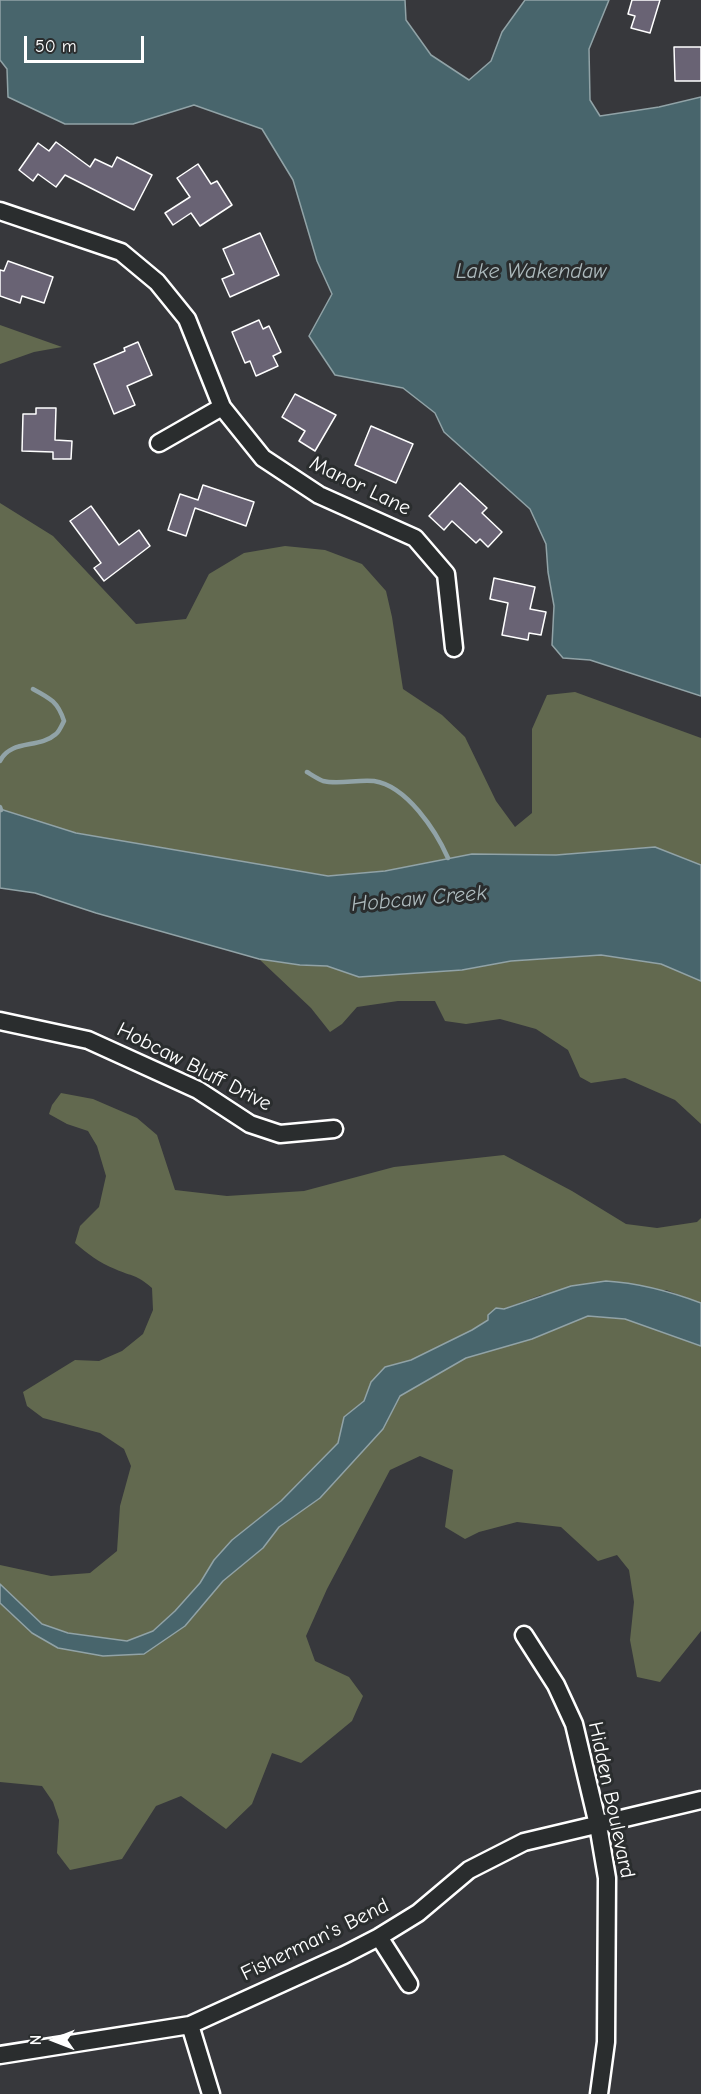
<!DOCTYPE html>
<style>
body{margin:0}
#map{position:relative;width:701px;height:2094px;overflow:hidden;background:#37383c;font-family:"Comic Neue",sans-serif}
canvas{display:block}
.north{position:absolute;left:24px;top:2010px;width:60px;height:60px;-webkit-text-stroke:4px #2a2d2e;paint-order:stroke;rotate:270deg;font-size:16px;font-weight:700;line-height:24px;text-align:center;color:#fff}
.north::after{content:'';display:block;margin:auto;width:21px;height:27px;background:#fff;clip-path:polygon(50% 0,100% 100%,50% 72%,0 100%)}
.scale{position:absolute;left:24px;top:36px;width:120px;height:27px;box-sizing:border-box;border:3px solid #fff;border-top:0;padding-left:8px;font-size:18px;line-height:21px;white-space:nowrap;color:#fff;-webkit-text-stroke:4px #2a2d2e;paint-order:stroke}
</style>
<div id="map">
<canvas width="701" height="2094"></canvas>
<div class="north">N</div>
<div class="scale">50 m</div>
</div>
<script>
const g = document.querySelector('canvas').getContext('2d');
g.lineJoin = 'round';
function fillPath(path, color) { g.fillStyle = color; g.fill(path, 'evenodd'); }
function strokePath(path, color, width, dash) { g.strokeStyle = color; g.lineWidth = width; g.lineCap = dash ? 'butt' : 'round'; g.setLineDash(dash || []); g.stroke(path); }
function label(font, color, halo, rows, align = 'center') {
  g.font = font + ' "Comic Neue",sans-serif'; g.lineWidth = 6; g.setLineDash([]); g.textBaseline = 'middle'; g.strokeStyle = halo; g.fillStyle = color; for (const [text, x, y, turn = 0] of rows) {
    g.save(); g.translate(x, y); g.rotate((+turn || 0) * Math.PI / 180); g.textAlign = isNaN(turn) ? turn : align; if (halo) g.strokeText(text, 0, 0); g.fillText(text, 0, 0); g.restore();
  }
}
fillPath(new Path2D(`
 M0,325L62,347L34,352L0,364Z
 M0,503L53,536L136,624L186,619L209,574L244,553L285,546L325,550L362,564L386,591L392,617L403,689L442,715L465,737L496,801L515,827L532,813V729L547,695L575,692L701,738V865L655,847L556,855L472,854L385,871L328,876L76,833L0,809Z
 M601,955L661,964L701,981V1124L675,1100L625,1078L591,1083L580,1077L568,1050L536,1029L500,1019L466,1024L445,1021L435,1001H398L357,1007L342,1024L330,1032L311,1008L259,959L300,965L328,966L359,977L462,970L511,961Z
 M61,1093L93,1099L137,1118L157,1135L175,1190L227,1196L304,1191L394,1167L504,1155L572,1191L626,1224L657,1228L697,1222L701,1218V1303L666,1290L541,1295L503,1309L472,1330L411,1360L385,1367L371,1382L364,1401L344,1417L338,1443L281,1501L232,1540L214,1560L200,1583L175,1611L153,1631L127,1641L68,1633L42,1624L0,1584V1565L51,1576L90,1573L117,1551L120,1506L131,1466L124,1449L100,1433L43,1418L27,1406L23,1392L75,1360L99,1361L122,1351L143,1334L153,1310L152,1288C136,1274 133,1277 115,1269C99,1263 87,1253 75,1243L80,1226L99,1207L106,1176L97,1146L88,1131L67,1124L49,1114L52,1105Z
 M588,1316L625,1319L701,1346V1631L660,1682L637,1677L630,1640L634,1602L629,1570L617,1555L598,1561L561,1527L517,1522L479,1532L465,1539L445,1527L453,1470L420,1456L390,1470L327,1589L306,1636L315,1661L349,1677L363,1696L352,1721L301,1763L272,1753L252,1804L226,1829L181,1796L156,1806L122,1859L70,1870L57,1853L59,1820L53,1802L42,1786L0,1782V1603L11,1614L103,1656L185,1626L223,1581L263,1548L279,1527L320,1498L383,1429L400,1396L466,1358L532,1339Z`), '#62694f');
const water = new Path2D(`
 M0,0H405L406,20L431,55L469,80L491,61L502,32L525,0H609L589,49L590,100L600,116L659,107L701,97V696L590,660L563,658L552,645L554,606L548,572L546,544L530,509L444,432L435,413L403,388L335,375L309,336L332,294L317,261L293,180L262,129L194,105L133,124H65L8,97L7,69L0,60Z
 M0,809L76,833L328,876L385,871L472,854L556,855L655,847L701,865V981L661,964L601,955L511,961L462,970L359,977L327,966L300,965L259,959L96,913L35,893L0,888Z
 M606,1281C640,1283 669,1291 701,1303V1346L625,1319L588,1316L532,1339L466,1358L400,1396L383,1429L320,1498L279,1527L263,1548L223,1581L185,1626L144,1654L103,1656L58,1648L32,1633L0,1603V1584L42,1624L68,1633L127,1641L153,1631L175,1611L200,1583L214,1560L232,1540L281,1501L338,1443L344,1417L364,1401L371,1382L385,1367L411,1360L472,1330L488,1320V1315L496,1308L504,1309L571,1286Z`);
fillPath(water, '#48656c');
strokePath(water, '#91a3a7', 1.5);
strokePath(new Path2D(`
 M0,761C11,739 39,749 56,734C59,732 62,725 64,721C58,702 50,698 33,689
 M307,772C312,775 318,779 323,781C339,785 358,779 374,781C407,786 436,831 448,858
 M0,807L1,810`), '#91a3a7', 4.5);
const building = new Path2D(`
 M632,0H660L650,33L631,28L635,16L628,14Z
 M674,47H701V81H675Z
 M56,142L90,167L95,159L112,167L117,157L152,175L134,210L65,175L56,187L38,174L33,181L19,170L38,143L49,151Z
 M198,164L211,184L217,181L232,205L200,226L191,213L173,225L165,213L190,197L177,178Z
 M260,233L279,275L230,297L222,279L234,274L223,249Z
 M8,261L53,277L44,303L22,296L20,303L0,296V270L4,271Z
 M259,320L263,329L269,326L281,352L273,356L278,366L256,376L250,361L245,363L232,332Z
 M138,342L152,375L127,386L135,405L114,414L94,364L125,351L124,348Z
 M295,394L336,415L315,451L299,441L305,431L282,417Z
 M36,408H56L55,440L72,441L71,459H53V452L22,451L23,414H36Z
 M371,426L413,444L396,483L355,465Z
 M460,483L487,508L482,513L502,532L488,547L480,539L476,543L452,521L444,530L429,516Z
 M203,485L254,502L246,526L195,508L186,536L168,530L180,494L198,500Z
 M91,506L119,545L139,530L150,546L104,581L94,568L101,563L70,521Z
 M494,578L535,587L530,609L546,612L541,635L529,633L528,640L502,635L508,603L490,599Z`);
fillPath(building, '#696374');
strokePath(building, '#fff', 1.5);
const minor = new Path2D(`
 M0,211L121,252L157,282L187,319L222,407L263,458L319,495L415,538L446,574L454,648
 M159,443L222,407
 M0,1021L88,1040L198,1090L250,1124L280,1134L334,1129
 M524,1635L556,1685L574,1724L598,1825L607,1878L606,2042L599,2094
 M379,1937L409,1984
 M190,2025L211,2094
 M0,2055L190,2025L344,1955L379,1937L418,1913L469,1870L524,1842L701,1800`);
strokePath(minor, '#fff', 21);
strokePath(minor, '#2a2d2e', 16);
label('21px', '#fff', '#2a2d2e', [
 ["Manor Lane",360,486,26],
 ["Hobcaw Bluff Drive",194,1067,27],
 ["Hidden Boulevard",611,1800,78],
 ["Fisherman's Bend",315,1940,-26]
]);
label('italic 22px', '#adbabd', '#2a2d2e', [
 ["Lake Wakendaw",531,272],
 ["Hobcaw Creek",419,899,-5]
]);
</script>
